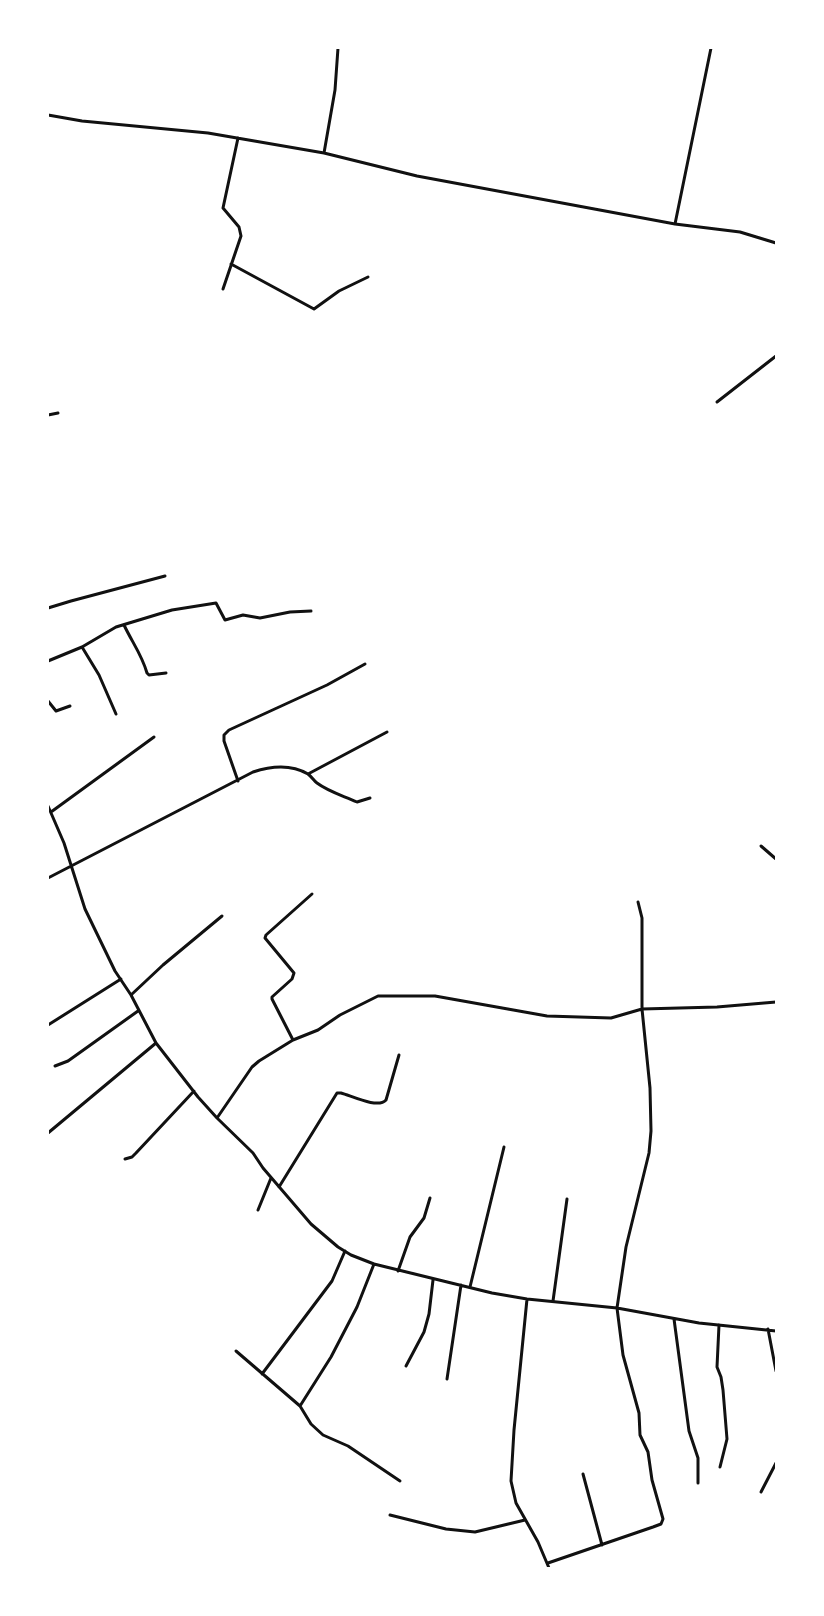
<!DOCTYPE html>
<style>
body{margin:0}
#map{position:relative;width:824px;height:1616px;overflow:hidden;background:#fff;font-family:"IBM Plex Sans",sans-serif}
canvas{display:block}
.frame{position:absolute;inset:0;border:49px solid #fff;pointer-events:none}
</style>
<div id="map">
<canvas width="824" height="1616"></canvas>
<div class="frame"></div>
</div>
<script>
const g = document.querySelector('canvas').getContext('2d');
g.lineJoin = 'round';
function strokePath(path, color, width, dash) { g.strokeStyle = color; g.lineWidth = width; g.lineCap = dash ? 'butt' : 'round'; g.setLineDash(dash || []); g.stroke(path); }
strokePath(new Path2D(`
 M48,115L82,121L208,133L324,153L417,176L675,224L740,232L776,243
 M324,153L335,90L338,48
 M675,224L711,48
 M231,264L314,309L339,291L368,277
 M223,289L241,236L239,227L223,208L238,138
 M717,402L776,356
 M48,415L58,413
 M48,608L71,601L165,576
 M124,625C132,642 142,655 147,673L149,675L166,673
 M82,647L99,675L116,714
 M48,661L82,647L116,627L172,610L216,603L225,620L243,615L260,618L290,612L311,611
 M48,701L56,711L70,706
 M308,774L387,732
 M238,781L224,741V735L229,730L327,685L365,664
 M48,806L64,843L85,909L115,971L131,995L156,1043L198,1097L217,1118L253,1153L263,1168L311,1224L338,1247L351,1255L374,1264L492,1293L527,1299L617,1308L699,1323L776,1331
 M51,812L154,737
 M761,846L776,859
 M48,878L253,772C271,766 291,764 308,774C312,777 314,781 317,783C329,792 344,796 357,802L370,798
 M131,995L163,965L222,916
 M48,1025L121,979
 M293,1040L272,999V997L292,979L294,973L265,938L266,935L312,894
 M55,1066L68,1061L138,1011
 M217,1118L252,1067L259,1061L293,1040L318,1030L340,1015L378,996H435L547,1016L611,1018L642,1009L717,1007L776,1002
 M48,1133L156,1043
 M125,1159L132,1157L136,1153L194,1091
 M279,1187L337,1093H341C352,1096 378,1109 386,1100L399,1055
 M258,1210L271,1178
 M398,1271L410,1237L424,1218L430,1198
 M470,1287L504,1147
 M527,1299L514,1430L511,1481L516,1503L538,1542L549,1568
 M553,1301L567,1199
 M674,1319L689,1431L698,1458V1483
 M719,1325L717,1367L721,1377L723,1390L727,1439L720,1467
 M768,1329L776,1371
 M236,1351L300,1406L311,1424L323,1435L348,1446L400,1481
 M406,1366L424,1332L429,1314L433,1280
 M262,1374L332,1281L345,1251
 M447,1379L461,1285
 M300,1406L331,1357L357,1307L374,1264
 M583,1474L602,1545
 M761,1492L776,1463
 M390,1515L446,1529L475,1532L525,1520
 M548,1563L653,1527L661,1524L663,1519L652,1480L648,1452L640,1435L639,1413L623,1355L617,1308L626,1247L649,1153L651,1131L650,1088L642,1009V918L638,902`), '#111', 3);
</script>
